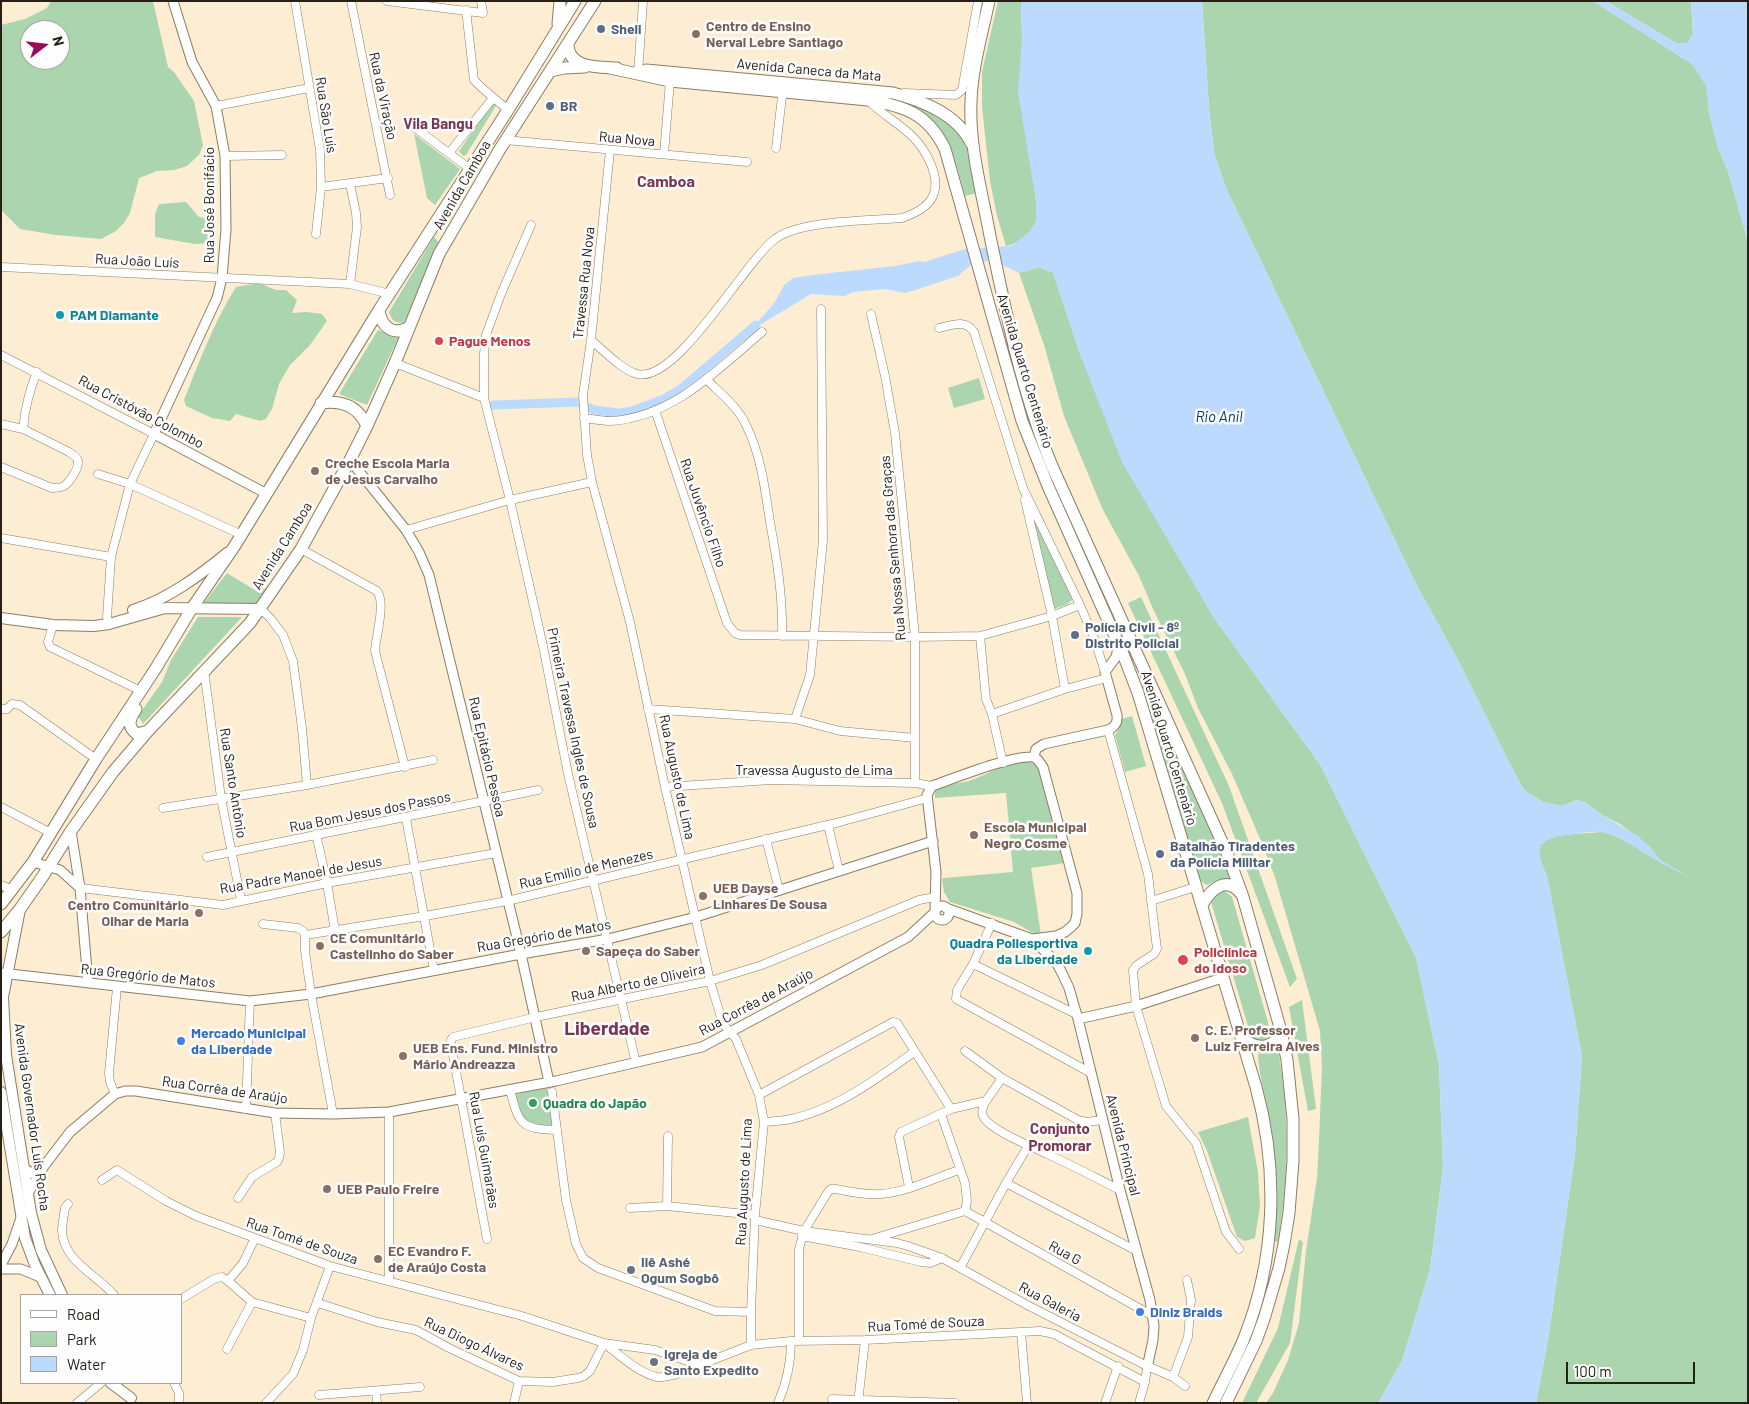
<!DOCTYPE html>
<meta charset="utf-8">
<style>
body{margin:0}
#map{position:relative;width:1749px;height:1404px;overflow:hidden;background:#fdeed3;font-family:Barlow,sans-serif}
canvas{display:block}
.frame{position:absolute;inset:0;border:2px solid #262017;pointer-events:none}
.legend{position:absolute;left:20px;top:1294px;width:162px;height:90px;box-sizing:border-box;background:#fdfdfd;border:1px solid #a7a5a1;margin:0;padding:6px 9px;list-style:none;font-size:15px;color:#262017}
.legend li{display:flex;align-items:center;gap:10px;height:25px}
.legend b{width:25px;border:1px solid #a7a5a1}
.north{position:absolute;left:20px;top:20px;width:50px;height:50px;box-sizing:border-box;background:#fdfdfd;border:1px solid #a7a5a1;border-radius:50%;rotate:74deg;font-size:14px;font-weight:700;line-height:20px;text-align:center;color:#262017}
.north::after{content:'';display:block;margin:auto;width:18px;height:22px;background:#9b0959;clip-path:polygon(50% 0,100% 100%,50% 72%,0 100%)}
.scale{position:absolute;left:1566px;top:1362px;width:129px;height:22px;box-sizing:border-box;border:2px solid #262017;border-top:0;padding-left:6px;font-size:15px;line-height:18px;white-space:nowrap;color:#262017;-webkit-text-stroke:4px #fdfdfd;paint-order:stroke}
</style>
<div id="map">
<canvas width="1749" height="1404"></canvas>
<div class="frame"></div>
<ul class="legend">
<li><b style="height:6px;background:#fff"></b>Road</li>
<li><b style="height:14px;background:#aad5ae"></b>Park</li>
<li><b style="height:14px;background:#bcdafe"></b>Water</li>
</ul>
<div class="north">N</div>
<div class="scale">100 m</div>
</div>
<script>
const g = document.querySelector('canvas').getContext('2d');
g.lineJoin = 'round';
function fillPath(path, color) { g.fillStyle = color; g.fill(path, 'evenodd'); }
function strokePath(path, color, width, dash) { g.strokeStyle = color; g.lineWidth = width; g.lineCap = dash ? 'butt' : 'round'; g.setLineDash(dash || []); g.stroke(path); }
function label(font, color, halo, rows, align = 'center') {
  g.font = font + ' Barlow,sans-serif'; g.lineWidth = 5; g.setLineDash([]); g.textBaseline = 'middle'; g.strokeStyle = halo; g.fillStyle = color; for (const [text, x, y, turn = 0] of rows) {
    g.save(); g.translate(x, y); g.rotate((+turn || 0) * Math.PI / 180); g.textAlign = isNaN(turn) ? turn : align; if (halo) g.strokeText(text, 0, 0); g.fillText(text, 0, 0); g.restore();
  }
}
fillPath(new Path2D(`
 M51,1H153L168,67L174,72L194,101L203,145L199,155L187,166L174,170L157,171L139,178L130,213L124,223L116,231L101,239L56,235L20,229L1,210V25L25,19L47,8ZM30,30H60V60H30Z
 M998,1H1021L1022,38L1036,201C1036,207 1037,215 1036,221C1033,232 1016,245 1006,246L997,216L990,181L982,107V72Z
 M1202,1H1593L1692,64L1707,86L1709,113L1718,148L1728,171L1748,242V1403H1536L1548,1340L1575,1154L1582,1056L1547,876C1544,869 1538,858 1539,851C1541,833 1577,834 1590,833C1593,833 1598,832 1601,832C1620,834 1652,858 1670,867L1659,859L1650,847L1620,824L1602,815L1585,802L1577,800L1562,806L1543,802L1524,790L1512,768L1457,658L1417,586L1226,188L1214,153L1209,108Z
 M1606,1H1691L1693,35L1687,43H1676Z
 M493,102L497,104L466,155L463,156L459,151Z
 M917,104C936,114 959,125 968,146C973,160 974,179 977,193L965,196C955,159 950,130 916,108Z
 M414,134L460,169L435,205L427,198Z
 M186,202L199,217L215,220V243L195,244L155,237V214L159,204Z
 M434,237L440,244L404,323C395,323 392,321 389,312Z
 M1040,267L1047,271L1053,272L1081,357L1212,615L1321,766L1416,958L1439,1065L1443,1168L1430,1269L1402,1361L1378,1403H1266L1273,1393L1288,1360L1299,1323L1306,1251L1317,1178L1319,1140L1322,1067L1320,1031L1275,877L1261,841L1232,774L1198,708L1185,674L1153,609L1139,576L1103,510L1064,416L1044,345L1019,273Z
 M259,283L276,290H286L297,300L292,313L306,312L322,314L327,321L310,345L290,365L279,384L272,409L266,419L260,421L236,414L230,421L212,418L186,406L184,400C199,362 214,322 236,287Z
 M378,330L398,338L367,405L339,394Z
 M979,378L985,399L954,408L948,388Z
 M1034,519L1073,599L1068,604L1054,609Z
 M227,573L258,592L270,586C267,590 264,596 260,600C249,610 217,604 203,604Z
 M1141,597L1229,786L1297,979L1290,987L1222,803L1128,603Z
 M198,617H242L143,724L138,716L162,682L171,660Z
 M1140,684L1146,685L1215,840L1228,872L1230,881L1219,880L1206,885L1199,879Z
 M1132,716L1146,766L1125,772L1115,735L1120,728L1121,719Z
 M1029,761L1037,766L1039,771L1066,863L1031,868L1041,935L1031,932L1014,922L950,902L944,892L942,879L944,878L1013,872L1006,793L935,798V791C943,783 958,784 969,781C989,774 1007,761 1029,761Z
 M1224,890L1232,897L1268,1022L1270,1034L1264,1041L1253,1040L1251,1036L1211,902L1213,895Z
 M1302,1000L1316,1109L1308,1111L1289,1007Z
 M1277,1045C1290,1110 1289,1176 1278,1242L1274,1241C1278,1203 1277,1164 1271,1126C1267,1102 1259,1078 1258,1054L1269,1051Z
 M547,1088L553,1127H539L523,1120L514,1095Z
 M1248,1117L1258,1172L1260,1206L1255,1238L1245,1241L1237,1237L1207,1151L1198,1132Z
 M1299,1239L1303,1242L1290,1343L1256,1403H1242L1278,1328Z`), '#aad5ae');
fillPath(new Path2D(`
 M1021,1H1202L1209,108L1214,153L1226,188L1417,586L1457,658L1512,768L1524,790L1543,802L1562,806L1577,800L1585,802L1602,815L1638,836L1650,847L1659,859L1691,878C1679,872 1666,866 1654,859C1638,850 1620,835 1602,832C1592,831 1570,835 1560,836C1531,842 1539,855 1547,876L1582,1056L1575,1154L1548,1340L1536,1403H1378L1402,1361L1430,1269L1443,1168L1439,1065L1416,958L1321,766L1212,615L1122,462L1081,357L1053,273L1047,271L1040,267L1019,273L996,262L987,261L972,264L958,276L906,293L885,289L854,292L844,296L811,294L758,326L756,324L775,302L784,285L793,278L812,275L895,266L919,261L924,262L965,249L1011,246L1028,233L1036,222V201L1018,92L1022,38Z
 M1593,1H1606L1676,43H1687L1693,35L1691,1H1748V242L1728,171L1718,148L1709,113L1706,86L1692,64Z`), '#bcdafe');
strokePath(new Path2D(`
 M493,405L577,402L594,410L619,413L632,411L664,399L681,389L756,325`), '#bcdafe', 9);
const minor = new Path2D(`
 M295,1L320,150L321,187L316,234
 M351,1L390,195
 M387,1L483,13L481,1
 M466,10L474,80L482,88L508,110
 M638,74L643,1
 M904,93L956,95L962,90L978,1
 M216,106L309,88
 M414,127L470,169
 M505,140L747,162
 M776,148L783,88
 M610,150L591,340L583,395L587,455L592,482L630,622L665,787L710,981L723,1024L736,1039L759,1095L764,1122L755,1215L751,1312V1345
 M449,153L493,98
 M664,154L670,81
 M225,156L282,155
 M321,187L388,178
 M531,225L501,294L486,335L484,354V398L510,500L543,646L568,774L636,1063
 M1,267L350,284L390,294
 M350,284L357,227L356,213L350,184
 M871,314L885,376L895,433L910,584L915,637V783
 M939,328C953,325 965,319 974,332L1023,488L1080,605L1093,635L1105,672
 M591,340C603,350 622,370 637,374C677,384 744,262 775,239C801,220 868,221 902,218C914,214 930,207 934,193C940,175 925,149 913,137C899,123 881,114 868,100
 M1,355L154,434L130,484L111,557L107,617L109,624
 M395,363L484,398
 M706,379C720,393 738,407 746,425C761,455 765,489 770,522C777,560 783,597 782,636
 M655,410L727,623L735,633L740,635L915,637L980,636L1052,616L1080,605
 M584,418C593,419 602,421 611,421C673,417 717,370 762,332
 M1,424L23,429L69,452C73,455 77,456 78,461C79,468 70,482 64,486C60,488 56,488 52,488L1,467
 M23,429C25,408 29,391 37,372
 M98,474L130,484L242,535
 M1025,500L1052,616L1065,689
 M406,530L510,500L592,482
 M1,538L111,557
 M301,549L377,591C386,603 376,635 375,651L405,767
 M261,609L271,619L283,635L293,661L302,728L307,785
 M53,625L48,642L50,647L141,691
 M980,636L986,699L992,714L1003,763
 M204,670L221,798L241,900
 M1,709H7L12,704L20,705L96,759
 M648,709L795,719L840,731L915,738
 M992,714L1065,689L1107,678
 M795,719L810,675L823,540L821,309
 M1108,730L1148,874L1157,949L1154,954L1137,965L1133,970L1136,1006L1166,1106L1196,1143L1226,1232L1239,1249
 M665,787L771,780L915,783L932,786
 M1,807L51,833
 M163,808L307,785L433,760
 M406,818L434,971
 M828,825L839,871
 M316,834L327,883L335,931
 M766,839L779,890
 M207,857L538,790
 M1,885L13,890
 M80,888L223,905L327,883L496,853
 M1151,901L1192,888L1197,889
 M992,923L973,964L957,990L956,999L1091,1073
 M263,924L298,928L303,931L305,935
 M305,935L425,916L507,901L840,822L928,798
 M305,935V951L311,994L333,1114
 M973,964L1076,1014
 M965,1051L1002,1078L1078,1120L1087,1122L1102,1120
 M510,1090C519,1124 520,1129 557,1130
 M552,1092L566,1200L576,1244L583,1258L598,1268L715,1311L751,1312
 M115,1094L110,1082L109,1073L117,987
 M759,1095L893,1022L897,1023L951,1109
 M986,1101C983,1106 980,1112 984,1118C992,1131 1033,1147 1047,1154C1072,1165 1096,1178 1120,1190
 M246,1109L250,1001
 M941,1114L965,1183L967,1201L965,1211
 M764,1122C772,1121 782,1121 791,1119C836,1109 877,1079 914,1052
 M102,1180L117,1170L166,1201L196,1216L330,1266L522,1316L604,1343L655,1350L699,1365
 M1006,1183L1137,1251
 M909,1187L899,1137L901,1132L951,1109L986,1101L1002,1078
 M238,1198L252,1177L277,1162L279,1158L280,1152L275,1113
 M68,1204L65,1208C64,1215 62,1223 62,1231C64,1262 96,1274 114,1295
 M667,1206L668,1136
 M630,1208L667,1206L755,1215
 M965,1211L1153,1316
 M755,1220L804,1231L897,1243L908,1246L942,1258L1029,1306L1147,1366L1173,1377L1185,1386
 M802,1236L860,1247L921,1262L930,1263L942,1258
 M487,1239L451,1044V1040L453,1037L536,1017L710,981L762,965L919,900L935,897
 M872,1239L965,1211
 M960,1268L1006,1183L1028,1146
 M228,1281L252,1302L311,1318
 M389,1281V1112
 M181,1299L214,1279L222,1277L228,1281L243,1263L255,1238
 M318,1303L377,1322L416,1330L449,1348L519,1381L553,1382L578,1378L584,1376L590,1371L604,1343
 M1021,1332L1027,1403
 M799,1341V1249L804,1231L828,1192L831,1189H836C850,1192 865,1195 880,1194C905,1193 935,1178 959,1170
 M605,1344C620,1355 638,1373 657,1377C663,1378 668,1376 674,1375L751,1345L791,1341L865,1340L1040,1331L1054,1334L1145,1382
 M227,1349L252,1302
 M1173,1377L1188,1337L1191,1300L1187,1280
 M174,1383L179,1393V1401
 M376,1391L377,1403
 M319,1395L420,1387
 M832,1399L955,1403
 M77,1403L101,1383
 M266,1403L293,1374L303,1350L311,1318L330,1266
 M514,1403L519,1381
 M778,1403C787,1382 791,1364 791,1341
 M858,1403L865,1340
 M1105,1403L1118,1366
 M1139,1403L1145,1382L1147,1368`);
const tertiary = new Path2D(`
 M173,1L192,62L216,106L225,156L226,229L222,278L217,298L154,434L267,494
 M350,460L406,530L419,552L429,575L521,954L549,1082
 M1105,672L1116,657L1119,644
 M1034,757L1036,749L1044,744L1108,730C1115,727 1118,723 1117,715L1105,672
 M71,831L80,888L88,983
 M33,862L60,870L80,888
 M935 913a7 7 0 1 1 14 0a7 7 0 1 1-14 0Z
 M946,908L1032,939L1056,936L1065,932L1071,927L1075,923L1077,914V893L1043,767L1038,760L1034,757
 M935,911L936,872L927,795L932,786C955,778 1012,755 1034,757
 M1032,939L1056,962L1062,973L1069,988L1078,1019L1120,1190L1150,1300L1154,1326L1153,1340L1147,1368
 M1,973L250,1001L311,994L521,954L608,939L696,917L933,841
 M1078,1019L1136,1006L1219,979L1224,980
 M27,1195L44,1166L70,1132L115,1094L125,1091H136L275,1113L333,1114L389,1112L556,1081L702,1047L908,937L934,913
 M1,1265L12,1244L22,1215
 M1,1269H21L40,1277`);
const secondary = new Path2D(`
 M133,610C168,599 199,576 227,553
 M1,618L53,625L94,626L109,624L165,608L261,609
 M20,909L3,997L6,1055L31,1213L41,1250L62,1295
 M1,1092L25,1238L35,1265L50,1295
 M24,1169L31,1173L41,1170
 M111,1383L131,1398`);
const primary = new Path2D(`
 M989,1C982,34 972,68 971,102C969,146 982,192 990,236C1006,314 1022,392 1052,466L1227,853L1243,897L1281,1031L1287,1060L1293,1119V1161L1289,1213L1284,1244L1279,1268L1264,1319L1256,1341L1226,1403
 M558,24L560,1
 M568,43C567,69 598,67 617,68
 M610,68L670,81L868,100C905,106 928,114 945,149L1022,421L1048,486L1123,654L1138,693L1256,1087C1279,1171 1276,1260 1243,1341C1234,1362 1223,1382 1213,1403
 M646,70L893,93C923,101 957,114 971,143
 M550,71L564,68L585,67
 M379,310C381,326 392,336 408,328
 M321,403C342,400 358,406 367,426
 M136,709C130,719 126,726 137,734L148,731
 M1,904L33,862L96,759L156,668L192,608L234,547L379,310L508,110L575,1
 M1202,905C1211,889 1227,874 1242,895
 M1,932L20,909L43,876L71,831L113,772L148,731L250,623L301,549L350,460L367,426L395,363L439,254L500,149L595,1
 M1241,1038C1256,1049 1273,1051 1281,1031`);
strokePath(minor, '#8b7e65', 9);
strokePath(tertiary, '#8b7e65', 11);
strokePath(secondary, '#8b7e65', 12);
strokePath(primary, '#8b7e65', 13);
strokePath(minor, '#fff', 8);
strokePath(tertiary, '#fff', 9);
strokePath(secondary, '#fff', 10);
strokePath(primary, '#fff', 11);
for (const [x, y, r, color] of [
 [601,29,5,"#5c6f8a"],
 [696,34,5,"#8d6e63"],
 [550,106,5,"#5c6f8a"],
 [60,315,5,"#0f9aa8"],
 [439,341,5,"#e0444e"],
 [315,471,5,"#8d6e63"],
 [1075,635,5,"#5c6f8a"],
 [974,835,5,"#8d6e63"],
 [1160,854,5,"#5c6f8a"],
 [703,896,5,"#8d6e63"],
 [199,913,5,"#8d6e63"],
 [320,946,5,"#8d6e63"],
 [586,951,5,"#8d6e63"],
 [1088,951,5,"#0f9aa8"],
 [1183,960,6,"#e0444e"],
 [1195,1038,5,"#8d6e63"],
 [181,1041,5,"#3f7fe0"],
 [403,1056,5,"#8d6e63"],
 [533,1103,5,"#2e9e5b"],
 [327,1189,5,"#8d6e63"],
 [378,1259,5,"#8d6e63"],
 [631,1270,5,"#6b7280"],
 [1140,1312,5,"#3f7fe0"],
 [654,1362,5,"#6b7280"]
]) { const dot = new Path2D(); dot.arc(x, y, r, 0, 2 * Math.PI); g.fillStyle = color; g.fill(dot); strokePath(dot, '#fdfdfd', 2); }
label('bold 14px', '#785e54', '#fdfdfd', [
 ["Centro de Ensino",706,26],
 ["Nerval Lebre Santiago",706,42],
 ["Creche Escola Maria",325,463],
 ["de Jesus Carvalho",325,479],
 ["Escola Municipal",984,827],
 ["Negro Cosme",984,843],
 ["UEB Dayse",713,888],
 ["Linhares De Sousa",713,904],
 ["Centro Comunitário",189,905,"right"],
 ["Olhar de Maria",189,921,"right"],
 ["CE Comunitário",330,938],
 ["Castelinho do Saber",330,954],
 ["Sapeça do Saber",596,951],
 ["C. E. Professor",1205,1030],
 ["Luiz Ferreira Alves",1205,1046],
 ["UEB Ens. Fund. Ministro",413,1048],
 ["Mário Andreazza",413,1064],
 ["UEB Paulo Freire",337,1189],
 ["EC Evandro F.",388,1251],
 ["de Araújo Costa",388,1267]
], 'left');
label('bold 14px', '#4e5e75', '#fdfdfd', [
 ["Shell",611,29],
 ["BR",560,106],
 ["Polícia Civil - 8º",1085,627],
 ["Distrito Policial",1085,643],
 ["Batalhão Tiradentes",1170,846],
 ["da Polícia Militar",1170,862]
], 'left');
label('14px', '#262017', '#fdfdfd', [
 ["Avenida Caneca da Mata",809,70,5],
 ["Rua da Viração",383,96,78],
 ["Rua São Luís",326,115,81],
 ["Rua Nova",627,139,5],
 ["Avenida Camboa",462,185,-60],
 ["Rua José Bonifácio",209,205,-90],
 ["Rua João Luís",137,261,3],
 ["Travessa Rua Nova",584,283,-84],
 ["Avenida Quarto Centenário",1025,371,73],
 ["Rua Cristóvão Colombo",141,412,28],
 ["Rua Juvêncio Filho",703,513,71],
 ["Avenida Camboa",282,546,-58],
 ["Rua Nossa Senhora das Graças",893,548,-95],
 ["Primeira Travessa Ingles de Sousa",573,728,78],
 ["Avenida Quarto Centenário",1169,748,73],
 ["Rua Epitácio Pessoa",487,757,77],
 ["Travessa Augusto de Lima",814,770],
 ["Rua Augusto de Lima",677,777,78],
 ["Rua Santo Antônio",233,783,81],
 ["Rua Bom Jesus dos Passos",370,812,-11],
 ["Rua Emílio de Menezes",586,869,-13],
 ["Rua Padre Manoel de Jesus",301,875,-10],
 ["Rua Gregório de Matos",544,936,-10],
 ["Rua Gregório de Matos",148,976,6],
 ["Rua Alberto de Oliveira",638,983,-12],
 ["Rua Corrêa de Araújo",756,1002,-28],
 ["Rua Corrêa de Araújo",225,1090,8],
 ["Avenida Governador Luís Rocha",32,1117,82],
 ["Avenida Principal",1123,1145,76],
 ["Rua Luís Guimarães",484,1150,80],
 ["Rua Augusto de Lima",744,1182,-87],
 ["Rua Tomé de Souza",302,1241,19],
 ["Rua G",1065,1253,29],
 ["Rua Galeria",1050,1302,28],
 ["Rua Tomé de Souza",926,1324,-3],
 ["Rua Diogo Álvares",474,1344,25]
]);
label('bold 14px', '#0d838f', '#fdfdfd', [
 ["PAM Diamante",70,315],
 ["Quadra Poliesportiva",1078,943,"right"],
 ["da Liberdade",1078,959,"right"]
], 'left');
label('bold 14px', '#be3a42', '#fdfdfd', [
 ["Pague Menos",449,341],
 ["Policlínica",1194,952],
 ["do Idoso",1194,968]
], 'left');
label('bold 14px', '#366cbe', '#fdfdfd', [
 ["Mercado Municipal",191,1033],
 ["da Liberdade",191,1049],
 ["Diniz Braids",1150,1312]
], 'left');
label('bold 14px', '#27864d', '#fdfdfd', [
 ["Quadra do Japão",543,1103]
], 'left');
label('bold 14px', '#5b616d', '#fdfdfd', [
 ["Ilê Ashé",641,1262],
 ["Ogum Sogbô",641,1278],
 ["Igreja de",664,1354],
 ["Santo Expedito",664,1370]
], 'left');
label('bold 15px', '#793551', '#fdfdfd', [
 ["Vila Bangu",438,124],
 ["Conjunto",1060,1129],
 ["Promorar",1060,1146]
]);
label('italic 15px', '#01396c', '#fdfdfd', [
 ["Rio Anil",1219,417]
]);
label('bold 16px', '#793551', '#fdfdfd', [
 ["Camboa",666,182]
]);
label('bold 19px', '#793551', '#fdfdfd', [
 ["Liberdade",607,1029]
]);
</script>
